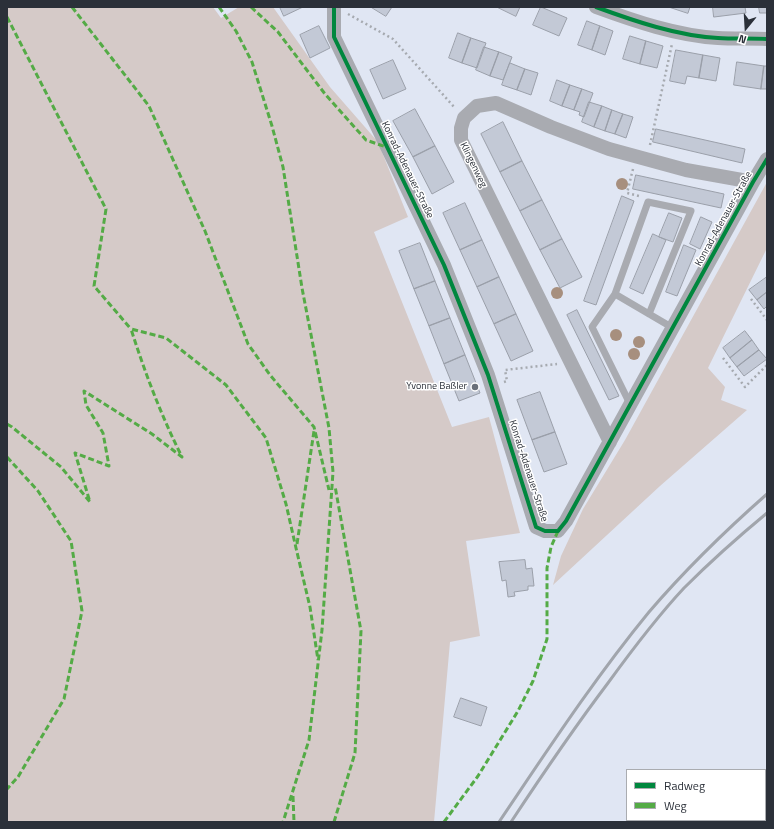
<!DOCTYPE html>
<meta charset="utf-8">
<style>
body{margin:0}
#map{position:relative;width:774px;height:829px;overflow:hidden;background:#e0e6f3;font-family:"Titillium Web",sans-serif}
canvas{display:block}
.frame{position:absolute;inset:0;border:8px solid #2b3039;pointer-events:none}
.legend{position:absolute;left:626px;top:769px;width:140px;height:52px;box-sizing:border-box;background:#fff;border:1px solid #aaacb0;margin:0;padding:5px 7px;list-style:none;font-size:12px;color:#2b3039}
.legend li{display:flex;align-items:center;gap:8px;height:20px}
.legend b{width:20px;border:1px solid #aaacb0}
.north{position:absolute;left:726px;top:8px;width:40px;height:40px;-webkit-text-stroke:3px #fff;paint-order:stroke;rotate:198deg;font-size:11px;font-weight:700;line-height:16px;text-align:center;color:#2b3039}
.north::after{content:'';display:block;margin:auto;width:14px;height:18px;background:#2b3039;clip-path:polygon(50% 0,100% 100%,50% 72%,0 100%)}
</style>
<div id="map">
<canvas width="774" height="829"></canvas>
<div class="frame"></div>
<ul class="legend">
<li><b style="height:5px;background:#00873e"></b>Radweg</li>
<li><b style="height:5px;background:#54ab46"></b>Weg</li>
</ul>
<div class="north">N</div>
</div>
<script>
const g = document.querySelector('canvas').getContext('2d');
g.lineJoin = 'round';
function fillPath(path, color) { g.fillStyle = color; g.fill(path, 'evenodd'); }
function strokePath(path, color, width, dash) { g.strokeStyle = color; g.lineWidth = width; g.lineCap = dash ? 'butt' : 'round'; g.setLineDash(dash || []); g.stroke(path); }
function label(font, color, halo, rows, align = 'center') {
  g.font = font + ' "Titillium Web",sans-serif'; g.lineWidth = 3; g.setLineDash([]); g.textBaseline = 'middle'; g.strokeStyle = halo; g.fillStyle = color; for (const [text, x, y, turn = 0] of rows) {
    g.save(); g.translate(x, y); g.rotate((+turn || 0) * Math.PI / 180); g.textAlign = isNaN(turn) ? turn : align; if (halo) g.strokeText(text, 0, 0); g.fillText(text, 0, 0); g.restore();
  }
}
fillPath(new Path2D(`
 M7,7H213L221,18L239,7H273L330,87L378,142L408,217L374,232L452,427L489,417L520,533L466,541L480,636L450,642L434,822H7Z
 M767,182V248L708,368L725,387L721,400L747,410L660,486L553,585L561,556L583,509L625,440Z`), '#d5cac8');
const building = new Path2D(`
 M280,7H303L284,16Z
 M371,7H392L386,16Z
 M497,7H520L516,16Z
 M541,7L567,18L559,36L533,25Z
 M669,7H690L688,13Z
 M713,7H745L746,13L714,17Z
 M759,7H767V13H760Z
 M587,21L600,26L592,50L578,45Z
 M319,26L330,48L310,58L300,35Z
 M600,26L613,31L605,55L592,50Z
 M458,33L471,38L462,63L449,58Z
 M630,36L646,41L640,64L623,59Z
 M471,38L486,43L477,68L462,63Z
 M646,41L663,46L657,68L640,64Z
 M484,47L499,52L490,76L476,70Z
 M676,50L703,55L699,78L687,76L685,84L670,81Z
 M499,52L512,57L503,80L490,76Z
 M703,55L720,58L716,81L699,78Z
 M393,60L406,89L383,99L370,70Z
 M737,62L764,66L761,89L734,85Z
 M510,63L525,69L517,90L502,85Z
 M764,66H767V89H761Z
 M525,69L538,73L531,95L517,90Z
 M557,80L570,85L562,106L550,101Z
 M570,85L582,89L574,110L562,106Z
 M582,89L593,93L584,117L579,115L580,112L574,110Z
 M589,102L602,106L594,127L582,122Z
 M602,106L612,110L605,131L594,127Z
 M415,109L435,146L413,157L393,121Z
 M612,110L623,114L615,134L605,131Z
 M623,114L633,117L626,138L615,134Z
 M503,122L522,161L500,172L481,134Z
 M656,129L745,149L742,163L653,142Z
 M435,146L454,182L432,194L413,157Z
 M522,161L542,200L520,211L500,172Z
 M636,175L724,194L721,208L633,189Z
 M622,196L634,201L596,305L584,301Z
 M542,200L562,239L540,250L520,211Z
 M465,203L482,240L460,250L443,213Z
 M669,213L682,218L673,242L659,237Z
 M701,217L712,222L700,249L690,244Z
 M653,234L666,240L643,294L630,288Z
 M562,239L582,277L560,288L540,250Z
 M482,240L499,277L477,287L460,250Z
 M420,243L435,281L414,289L399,251Z
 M684,245L696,250L677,296L666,292Z
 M499,277L516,314L494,324L477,287Z
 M767,277V292L757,300L749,290Z
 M435,281L450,318L429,326L414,289Z
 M767,292V306L764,309L757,300Z
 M577,310L619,396L609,400L567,315Z
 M516,314L533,351L511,361L494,324Z
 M450,318L465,355L444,364L429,326Z
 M745,331L752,340L730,358L723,348Z
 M752,340L759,350L737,367L730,358Z
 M759,350L767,359L744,376L737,367Z
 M465,355L480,393L459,401L444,364Z
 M540,392L555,432L532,440L517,400Z
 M555,432L567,464L544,472L532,440Z
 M525,560L526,569L532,568L534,586H528V590L514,592L515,596L508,597L506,580L502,581L499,562Z
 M461,698L487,707L481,726L454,717Z
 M767,770V814L765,813V773Z
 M765,813L767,814V822H735L736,820H765Z`);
fillPath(building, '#c3c9d6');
strokePath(building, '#9a9fa9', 1);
strokePath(new Path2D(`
 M348,14L393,39L455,108
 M650,145L672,44
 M633,169L627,193L639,196
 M751,299L767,320
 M723,358L745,387L767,365
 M504,382L507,381L505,370L557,364`), '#a6aab0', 2.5, [2, 3]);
strokePath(new Path2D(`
 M615,294L673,328
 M630,404L592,327L615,294L648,202L691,211L649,314`), '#a9abb1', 7);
strokePath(new Path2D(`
 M334,7V37L444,265L488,375L536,527L545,531H558L566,521L753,182L767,159
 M596,7C634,21 678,36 718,38C734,39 751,38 767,39
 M610,442L461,140V128L464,118L477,106L496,103L551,127L609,149L686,170L753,182`), '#a9abb1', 14);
strokePath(new Path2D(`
 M499,822C547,751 594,679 649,612C685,570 725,531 767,494
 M511,822C542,775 574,728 608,683C632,650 656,618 684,588C710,562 738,537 767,513`), '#a1a5ac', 3);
strokePath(new Path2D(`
 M72,7L149,106L205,231L248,344L270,375L314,427L329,490
 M219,7L236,31L252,62L272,126L283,167L302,288L329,428L333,472L322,630L309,740L283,822
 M251,7L278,32L325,94L366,140L386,147
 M7,17L106,209L94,286L131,329
 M7,424L12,427L61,467L90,502L75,453L109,466L103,433L86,405L84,391L152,434L182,457C161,415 145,373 131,329L166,338L226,385L266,438L286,504L296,548L310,607L318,660
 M7,457L38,491L71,541L82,611L64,699L18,777L7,789
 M297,544L314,431
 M293,796L294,822
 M334,822L355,753L361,631L335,486
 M444,822L478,776L518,711L533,681L547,639V568L551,547L558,531`), '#54ab46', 3, [6, 3]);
strokePath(new Path2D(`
 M334,7V37L444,265L488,375L536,527L545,531H558L566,521L753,182L767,159
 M596,7C634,21 678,36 718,38C734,39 751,38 767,39`), '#00873e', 4);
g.fillStyle = '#a78f7e';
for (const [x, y] of [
 [622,184],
 [557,293],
 [616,335],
 [639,342],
 [634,354]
]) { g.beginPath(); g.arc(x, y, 6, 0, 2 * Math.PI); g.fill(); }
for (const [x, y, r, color] of [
 [475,387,4,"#6a707a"]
]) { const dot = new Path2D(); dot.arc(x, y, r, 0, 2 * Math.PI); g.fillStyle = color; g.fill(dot); strokePath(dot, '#fff', 1.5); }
label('10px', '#2b3039', '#fff', [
 ["Klingenweg",473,165,64],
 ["Konrad-Adenauer-Straße",407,170,64],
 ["Konrad-Adenauer-Straße",724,219,-61],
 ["Konrad-Adenauer-Straße",528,471,72]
]);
label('10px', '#2b3039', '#fff', [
 ["Yvonne Baßler",467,387]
], 'right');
</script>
